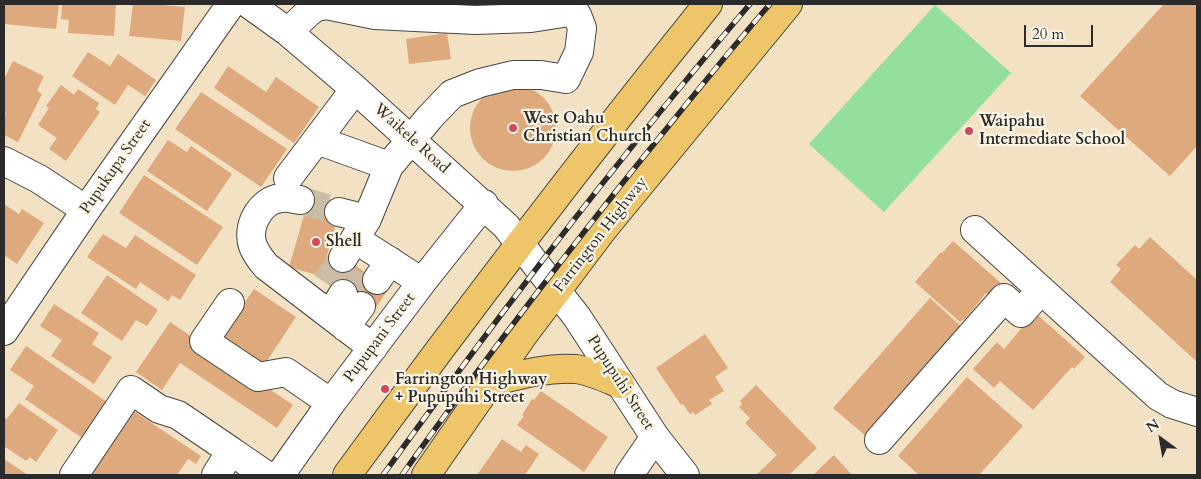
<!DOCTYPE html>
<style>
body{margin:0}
#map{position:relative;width:1201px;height:479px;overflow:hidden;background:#f3e1c3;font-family:Cardo,serif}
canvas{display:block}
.frame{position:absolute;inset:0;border:5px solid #2b2b2b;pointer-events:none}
.north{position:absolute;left:1136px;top:414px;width:50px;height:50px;-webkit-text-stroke:4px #fcf5e5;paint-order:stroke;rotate:328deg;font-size:14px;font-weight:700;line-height:20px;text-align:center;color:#2b2b2b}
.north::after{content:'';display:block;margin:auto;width:18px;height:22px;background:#2b2b2b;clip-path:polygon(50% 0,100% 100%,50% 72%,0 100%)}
.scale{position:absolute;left:1024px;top:25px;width:69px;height:22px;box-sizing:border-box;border:2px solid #2b2b2b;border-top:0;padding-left:6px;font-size:15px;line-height:18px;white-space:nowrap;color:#2b2b2b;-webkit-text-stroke:4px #fcf5e5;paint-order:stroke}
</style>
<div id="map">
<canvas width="1201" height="479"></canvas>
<div class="frame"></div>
<div class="north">N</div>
<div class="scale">20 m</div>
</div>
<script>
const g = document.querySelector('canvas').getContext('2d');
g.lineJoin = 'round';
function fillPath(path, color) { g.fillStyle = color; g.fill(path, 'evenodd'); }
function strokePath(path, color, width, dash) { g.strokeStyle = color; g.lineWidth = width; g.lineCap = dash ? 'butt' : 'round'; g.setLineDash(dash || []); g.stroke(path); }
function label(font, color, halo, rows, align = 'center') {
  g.font = font + ' Cardo,serif'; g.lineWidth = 4.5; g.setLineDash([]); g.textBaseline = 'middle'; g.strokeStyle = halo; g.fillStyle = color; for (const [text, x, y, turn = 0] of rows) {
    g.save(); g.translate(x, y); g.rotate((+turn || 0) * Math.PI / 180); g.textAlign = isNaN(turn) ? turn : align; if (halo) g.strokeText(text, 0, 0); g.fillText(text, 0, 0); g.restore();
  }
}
fillPath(new Path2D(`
 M935,5L1011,73L884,212L809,144Z`), '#94df9b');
fillPath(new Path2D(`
 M4,4H59L56,29L4,24Z
 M62,4H116L114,36L68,33L69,20L61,19Z
 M133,4H151L185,7L181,41L129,36Z
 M1164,4H1197V146L1170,176L1080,96Z
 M447,33L451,59L409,64L406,39Z
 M88,52L110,66L118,54L156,80L145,96L128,85L115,105L72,76Z
 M13,61L44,76L37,91L42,94L18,142L4,135V118L6,113L4,112V79Z
 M228,66L266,92L276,77L319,107L294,143L214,88Z
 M61,85L74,95L78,89L99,103L96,109L100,112L66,161L49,149L57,138L38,125L49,108L46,106Z
 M470 128a43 43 0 1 1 86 0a43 43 0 1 1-86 0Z
 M201,92L287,149L261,187L175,129Z
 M168,140L187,152L191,146L232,174L207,211L147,171Z
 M144,175L223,227L197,265L119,213Z
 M303,192L342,203L321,276L289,267L305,212Z
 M4,204L19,214L22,209L44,223L17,264L4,255Z
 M103,234L126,248L135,235L196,275L180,300L172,295L168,301L140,282L136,289L87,257Z
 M1150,237L1197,280V362L1110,282L1121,269L1116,265L1135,245L1139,249Z
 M953,241L1001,283L990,296L986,293L966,318L960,322L915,282L941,252L942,253Z
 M339,255L389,288L372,314L322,280Z
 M107,275L158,310L147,326L136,320L122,341L81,313Z
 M254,289L296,317L259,373L216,344Z
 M930,298L963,328L867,437L833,408Z
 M54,304L99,333L92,344L112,357L94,384L51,356L62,340L40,326Z
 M1033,311L1085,357L1074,369L1072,367L1033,410L1000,381L994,388L973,369L997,342L1004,349L1024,325Z
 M170,322L293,405L277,428L180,363L162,390L136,372Z
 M705,334L728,368L715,377L724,391L709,400L712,404L695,415L693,412L690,414L683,404L681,405L656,368Z
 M26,346L110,404L85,440L25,399L34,386L10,370Z
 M967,377L1023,426L979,475H919L898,456Z
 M756,385L817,448L789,475H756L777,455L745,423L750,418L739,407L742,404L740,401Z
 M541,391L608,437L584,472L517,425L524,416L522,415L532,399L534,400Z
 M19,403L58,430L36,462L30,457L26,461L4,446V417L7,419Z
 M132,410L201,456L196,464L188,459L177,475H88Z
 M502,439L521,452L526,445L539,454L525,475H477Z
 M834,455L852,475H813Z
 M4,459L28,475H4Z`), '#dea97d');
strokePath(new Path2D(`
 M300,200L339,212
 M326,283L343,258
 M343,294L360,269`), '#cbbda5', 28, [28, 14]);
const minor = new Path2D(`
 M249,4L288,32L355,89L506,226L577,317L655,437L685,475
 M288,32L309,12L316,7L326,5L375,15L475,20L531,18L569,12L577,15L582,28L579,52L566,79L541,75H513L480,83L452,94L430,117L389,166L367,219L343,258
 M317,140L389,166
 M4,161L39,179L86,210
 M288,178L355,89
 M300,200C294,199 287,197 281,198C260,200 246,227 253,246C256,254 261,260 266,266L373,348
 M339,212L367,219
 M975,230L1158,396L1172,404L1197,412
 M355,239L422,282
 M377,280L390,261
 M230,303L204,341L258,377L286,372L331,403
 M330,315L343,294
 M345,327L361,306
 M4,331L86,210L231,4
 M879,440L1004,298L1021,313L1041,290
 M231,451L266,475
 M74,475L131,390L159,409L178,415L231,451L216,475
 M280,475L331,403L422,282L484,204
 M629,475L655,437`);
const major = new Path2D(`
 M491,382C519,375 547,367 576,369C591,371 606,378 620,384
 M347,475C464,315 584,158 708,4
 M426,475L524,334L604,228L788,4`);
strokePath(minor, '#494642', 30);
strokePath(major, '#494642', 30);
strokePath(minor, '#fff', 28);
strokePath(major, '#eec569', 28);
const rail = new Path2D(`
 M383,475C428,413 473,351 520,290C594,192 671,97 750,4
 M402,475C472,376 546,280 621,185C670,124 719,63 770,4`);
strokePath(rail, '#2b2b2b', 5.5);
strokePath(rail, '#fcf5e5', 4, [11]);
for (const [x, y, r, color] of [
 [513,128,5,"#d1495b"],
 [969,131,5,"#d1495b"],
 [316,242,5,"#d1495b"],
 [385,389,5,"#d1495b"]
]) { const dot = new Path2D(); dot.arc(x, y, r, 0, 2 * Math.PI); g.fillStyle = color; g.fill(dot); strokePath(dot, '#fcf5e5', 2); }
label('bold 16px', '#2b2b2b', '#fcf5e5', [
 ["West Oahu",523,119],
 ["Christian Church",523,137],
 ["Waipahu",979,122],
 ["Intermediate School",979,140],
 ["Shell",326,242],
 ["Farrington Highway",395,380],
 ["+ Pupupuhi Street",395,398]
], 'left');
label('16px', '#2b2b2b', '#fcf5e5', [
 ["Waikele Road",411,139,42],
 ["Pupukupa Street",116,167,-55],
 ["Farrington Highway",601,235,-52],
 ["Pupupani Street",380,338,-53],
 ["Pupupuhi Street",620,383,57]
]);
</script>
